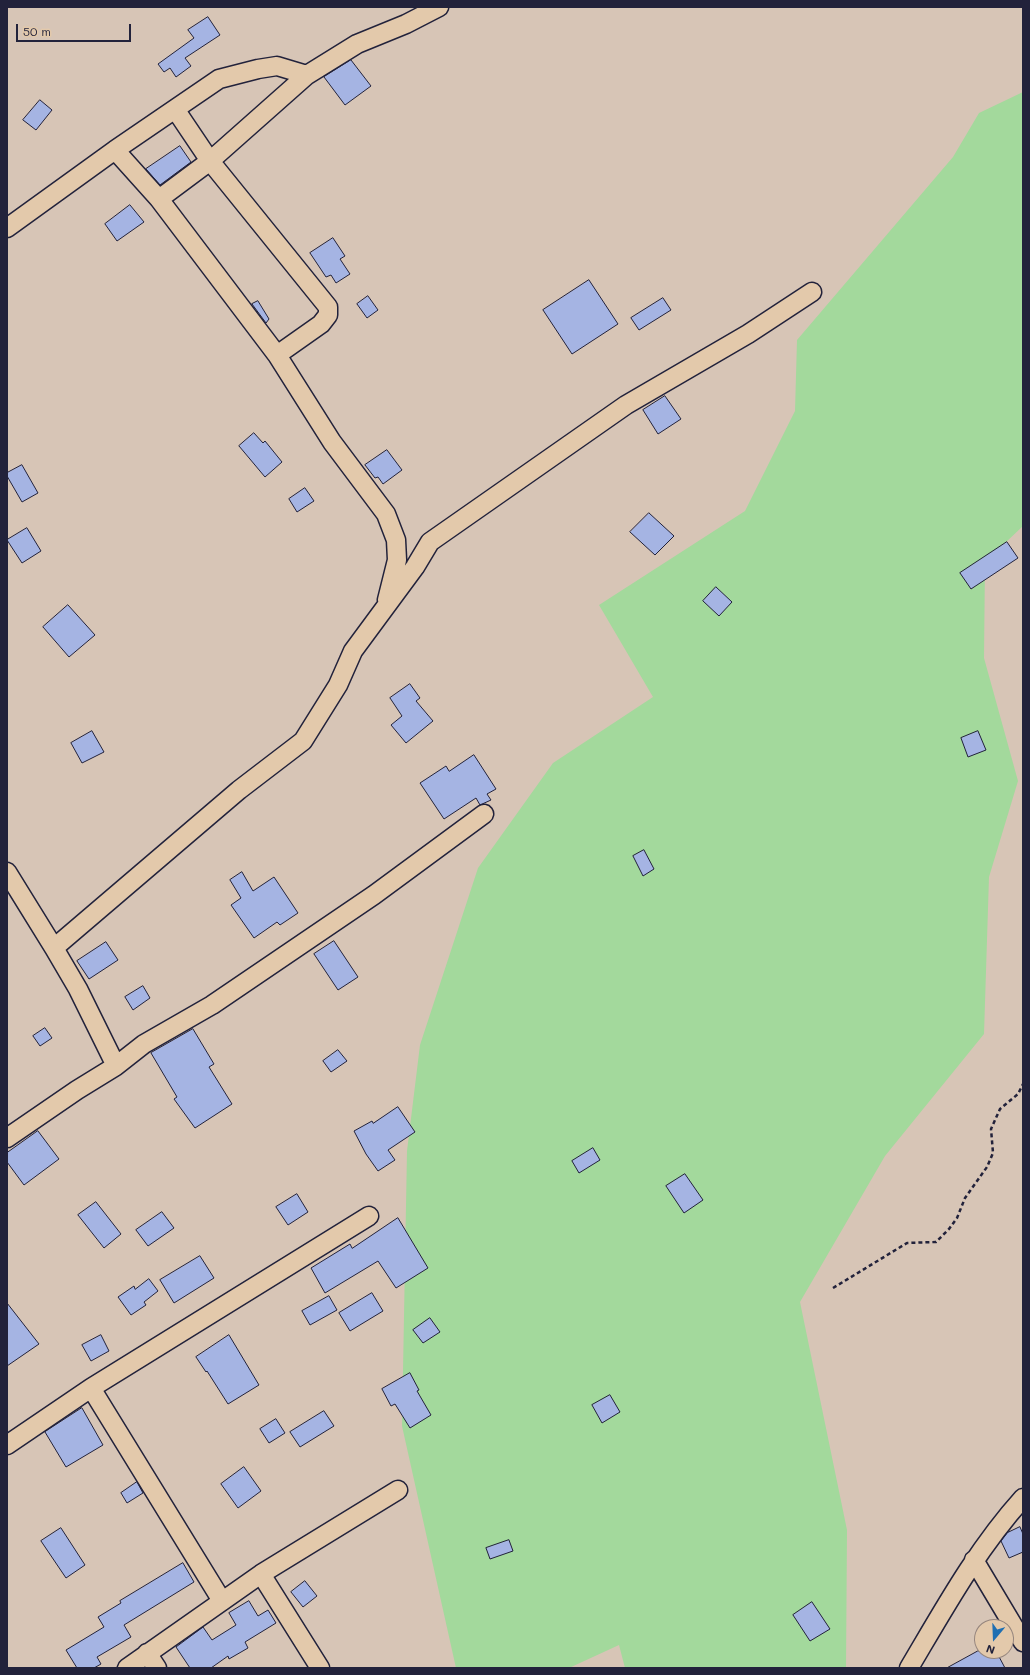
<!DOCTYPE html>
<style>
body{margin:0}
#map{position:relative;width:1030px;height:1675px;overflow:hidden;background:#d7c5b6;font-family:Mali,sans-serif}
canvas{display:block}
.frame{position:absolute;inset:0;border:8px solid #22223b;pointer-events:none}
.north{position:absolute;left:974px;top:1619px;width:40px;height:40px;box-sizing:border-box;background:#e3c9ab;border:1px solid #96867e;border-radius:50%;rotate:199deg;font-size:11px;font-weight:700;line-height:16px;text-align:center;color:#22223b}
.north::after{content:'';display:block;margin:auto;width:14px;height:18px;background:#1f6fb2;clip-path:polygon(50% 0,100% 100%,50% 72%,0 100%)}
.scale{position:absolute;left:16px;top:24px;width:115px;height:18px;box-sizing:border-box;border:2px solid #22223b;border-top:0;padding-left:5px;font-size:12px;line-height:14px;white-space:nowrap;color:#22223b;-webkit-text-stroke:3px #e3c9ab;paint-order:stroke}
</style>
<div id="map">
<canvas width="1030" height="1675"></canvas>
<div class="frame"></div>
<div class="north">N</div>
<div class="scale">50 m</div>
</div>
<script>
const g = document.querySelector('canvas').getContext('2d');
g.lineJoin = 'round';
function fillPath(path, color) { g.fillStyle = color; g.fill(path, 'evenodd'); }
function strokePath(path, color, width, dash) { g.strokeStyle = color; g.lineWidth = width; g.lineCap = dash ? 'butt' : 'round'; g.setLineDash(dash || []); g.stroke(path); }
fillPath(new Path2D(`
 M1023,92V526L985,562L984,658L1018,781L989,877L984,1034L885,1156L800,1302L847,1530L846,1668H625L619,1645L569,1668H456L402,1426L407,1151L420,1045L478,868L553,763L653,697L599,605L745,511L795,411L797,340L953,157L979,113Z`), '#a3d99c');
const building = new Path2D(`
 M208,17L220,35L185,58L191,66L176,77L170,68L164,72L158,64L194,38L188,30Z
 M351,60L371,86L345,105L324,77Z
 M40,100L52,110L36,130L23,120Z
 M180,146L191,162L160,185L146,169Z
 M130,205L144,222L117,241L105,224Z
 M333,238L345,256L340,259L350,274L336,283L331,275L326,277L310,253Z
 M589,280L618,324L572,354L543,310Z
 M368,296L378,310L367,318L357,304Z
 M663,298L671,310L639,330L631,318Z
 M258,301L269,319L266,323L252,304Z
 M665,396L681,419L658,434L643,410Z
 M254,433L263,443L265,441L282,462L265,477L239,446Z
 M387,450L402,470L383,484L378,477L375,478L365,465Z
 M22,465L38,493L22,502L7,476V473Z
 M305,488L314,501L297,512L289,499Z
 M649,513L674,536L655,555L630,532Z
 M27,528L41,551L22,563L7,540Z
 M1007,542L1018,558L971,589L960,573Z
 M716,587L732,602L719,616L703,601Z
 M68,605L95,635L69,657L43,627Z
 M410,684L420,698L416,701L433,721L406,743L391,725L402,716L390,698Z
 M92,731L104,752L82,763L71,743Z
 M978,731L986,750L968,757L961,738Z
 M474,755L496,789L487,794L491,800L480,805L476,798L444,819L420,783L446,766L449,771Z
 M644,850L654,869L643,876L633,856Z
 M242,872L253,891L274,877L298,913L280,925L277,922L254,938L231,905L241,898L230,880Z
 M334,941L358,977L338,990L314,954Z
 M106,942L118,960L89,979L77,961Z
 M143,986L150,998L133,1010L125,997Z
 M45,1028L52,1038L40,1046L33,1036Z
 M193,1029L214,1064L209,1067L232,1104L195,1128L174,1099L177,1097L151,1053Z
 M338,1050L347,1061L331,1072L323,1061Z
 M398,1107L415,1132L388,1150L395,1160L378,1171L366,1154L354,1131L372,1121L373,1123Z
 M38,1131L59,1159L24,1185L7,1162V1153Z
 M593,1148L600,1160L579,1173L572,1161Z
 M685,1174L703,1200L684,1213L666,1186Z
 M297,1194L308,1212L288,1225L276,1207Z
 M96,1202L121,1234L104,1248L78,1215Z
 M162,1212L174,1228L148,1246L136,1230Z
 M398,1218L428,1268L396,1288L378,1261L325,1293L311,1268L350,1244L352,1248Z
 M200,1256L214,1278L174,1303L160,1280Z
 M149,1279L158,1291L144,1302L146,1305L131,1315L118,1297L134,1286L135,1289Z
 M372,1293L383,1311L350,1331L339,1313Z
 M329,1296L337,1310L310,1325L302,1311Z
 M7,1303L39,1344L7,1366Z
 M430,1318L440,1332L423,1343L413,1330Z
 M101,1335L109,1351L91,1361L82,1345Z
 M229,1335L259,1385L228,1404L207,1371L206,1372L196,1357Z
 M410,1373L419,1390L417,1391L431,1415L410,1428L395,1404L391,1406L382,1389Z
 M610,1395L620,1412L602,1423L592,1405Z
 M82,1408L103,1445L66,1467L45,1432Z
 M324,1411L334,1426L300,1447L290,1432Z
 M276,1419L285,1433L269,1443L260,1429Z
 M244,1467L261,1491L238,1508L221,1484Z
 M137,1482L143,1493L127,1503L121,1493Z
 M1020,1527L1023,1534V1552L1009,1558L1001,1541L1007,1533Z
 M61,1528L85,1565L66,1578L41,1541Z
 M509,1540L513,1551L490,1559L486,1548Z
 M183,1563L194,1582L124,1625L131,1637L97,1657L101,1664L94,1668H77L66,1650L104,1627L98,1617L121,1603L120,1601Z
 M305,1581L317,1596L303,1607L291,1592Z
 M249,1601L258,1616L268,1610L276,1623L245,1642L248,1648L229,1659L228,1656L211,1668H190L176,1647L203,1627L212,1640L236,1625L229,1613Z
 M812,1602L830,1629L810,1641L793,1615Z
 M978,1651H996L1005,1668H947Z`);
fillPath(building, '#a5b4e3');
strokePath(building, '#22223b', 1);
const minor = new Path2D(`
 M175,109L210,161L328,307V315L321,324L277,355
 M115,150L159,199L277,355L332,442L386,514L396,540L397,560L387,600
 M159,199L210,161L307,75
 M7,228L115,150L219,79L258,69L277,66L307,75L357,44L406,24L439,7
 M7,872L54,948
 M116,1066L78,989L54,948L239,790L303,741L338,685L353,651L415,567L430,542L626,405L748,334L812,292
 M7,1138L77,1090L116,1066L144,1044L212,1005L374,895L484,814
 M91,1388L222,1601
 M7,1445L91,1388L369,1216
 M974,1560L1023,1642
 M261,1574L320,1668
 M147,1653L157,1668
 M127,1668L261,1574L398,1490
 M909,1668C944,1609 977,1549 1023,1498`);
strokePath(minor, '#22223b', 21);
strokePath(new Path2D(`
 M833,1288L907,1243L936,1242L949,1229L957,1218L965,1198L987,1167L993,1153L991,1129L1000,1109L1018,1094L1023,1084`), '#22223b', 2.5, [4, 3]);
strokePath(minor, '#e3c9ab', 18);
</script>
